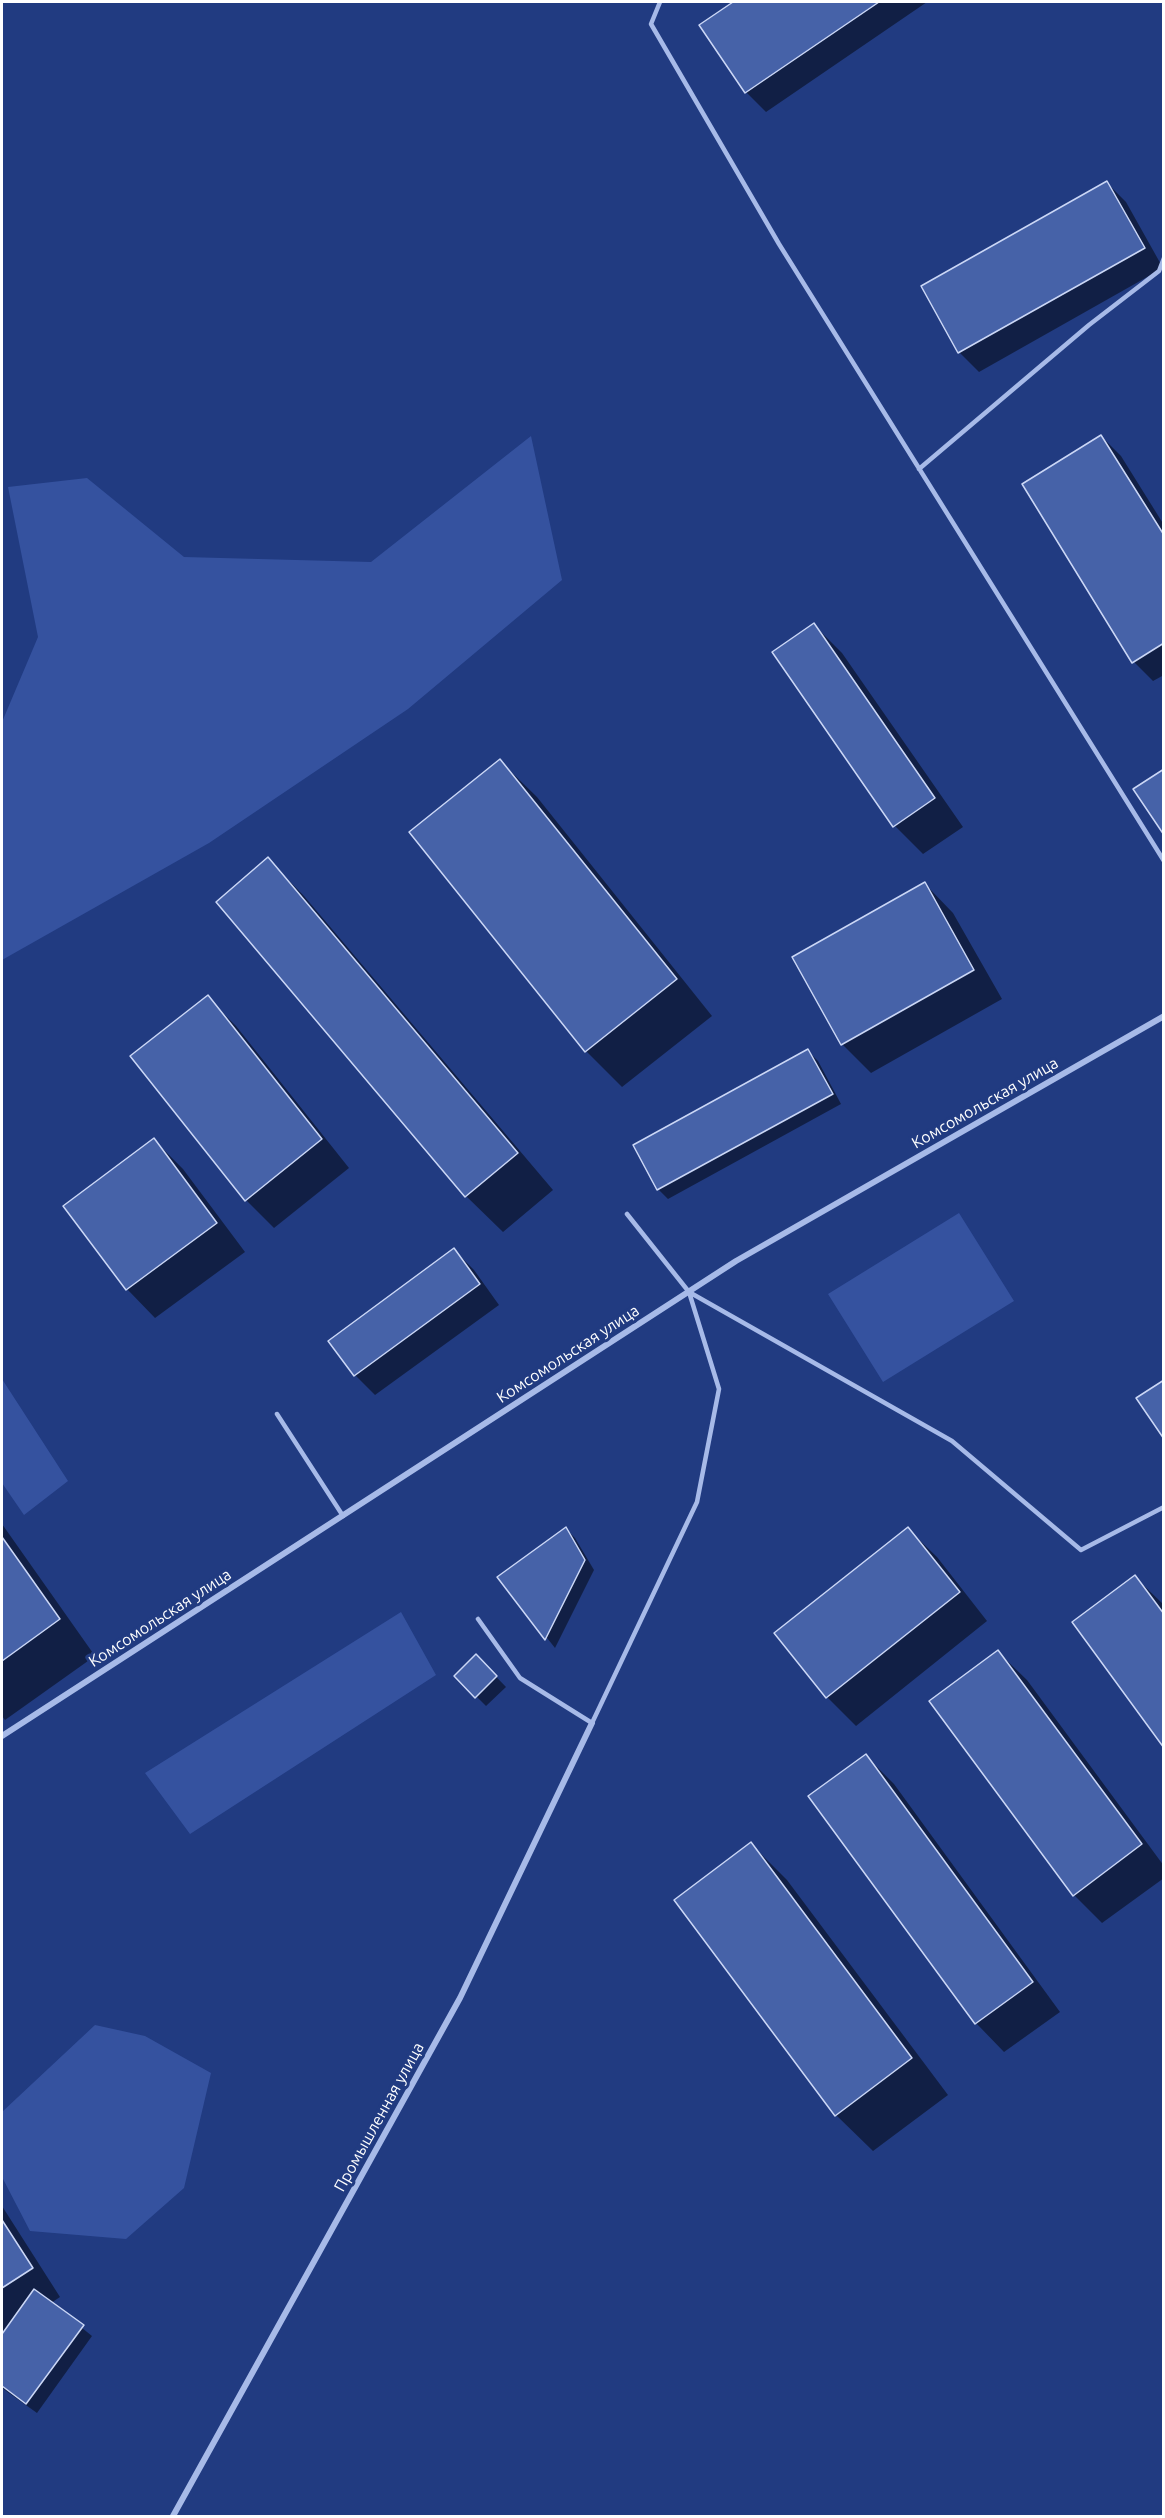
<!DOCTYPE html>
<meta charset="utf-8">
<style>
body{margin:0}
#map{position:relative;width:1165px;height:2518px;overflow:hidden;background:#213b81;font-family:Ubuntu,sans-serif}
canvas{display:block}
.frame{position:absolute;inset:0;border:3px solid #fff;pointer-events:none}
</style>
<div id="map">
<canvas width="1165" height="2518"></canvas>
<div class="frame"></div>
</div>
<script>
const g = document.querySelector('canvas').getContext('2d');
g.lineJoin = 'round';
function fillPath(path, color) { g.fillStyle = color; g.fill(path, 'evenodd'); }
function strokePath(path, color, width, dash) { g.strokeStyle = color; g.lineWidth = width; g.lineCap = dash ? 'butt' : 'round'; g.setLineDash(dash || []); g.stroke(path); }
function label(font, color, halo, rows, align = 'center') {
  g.font = font + ' Ubuntu,sans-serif'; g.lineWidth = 6; g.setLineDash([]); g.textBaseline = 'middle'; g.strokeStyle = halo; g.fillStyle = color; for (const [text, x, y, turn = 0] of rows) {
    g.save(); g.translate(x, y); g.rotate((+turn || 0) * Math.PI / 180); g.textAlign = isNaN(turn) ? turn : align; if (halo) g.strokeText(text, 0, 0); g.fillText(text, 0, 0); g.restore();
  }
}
fillPath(new Path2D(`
 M531,436L562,580L408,709L209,843L2,960V722L38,637L8,487L87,478L184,557L371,562Z
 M959,1213L1014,1301L883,1382L828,1294Z
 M2,1379L68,1481L24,1515L2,1483Z
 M401,1612L436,1675L190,1834L145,1773Z
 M95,2025L145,2036L211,2073L184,2188L126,2239L30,2231L2,2177V2112Z`), '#35529f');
fillPath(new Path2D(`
 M736,2H927L766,112L746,92L701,26Z
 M1107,183L1126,202L1163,268L979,372L960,353L923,287Z
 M1101,436L1121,456L1164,525V675L1153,681L1134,662Z
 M814,625L842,653L963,827L923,854L895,826Z
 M500,761L537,797L712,1016L622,1087L586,1051Z
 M268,859L304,896L553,1190L503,1232L466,1196L218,902Z
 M925,884L953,913L1002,999L871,1073L842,1044Z
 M207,997L236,1026L349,1168L274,1228L246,1200Z
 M808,1051L818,1061L841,1104L668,1199L658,1189Z
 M154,1140L183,1169L245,1252L155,1318L127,1289L65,1206Z
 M454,1250L474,1270L499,1305L375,1395L355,1375L330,1341Z
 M2,1524L95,1656L5,1720L2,1716Z
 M565,1528L575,1538L594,1570L555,1648L499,1577Z
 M908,1529L937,1557L987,1621L856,1726L827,1697L777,1634Z
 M1135,1577L1164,1605V1745Z
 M998,1652L1027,1680L1164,1866V1878L1102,1923L1074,1895Z
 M476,1656L506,1687L486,1706L456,1676Z
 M866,1756L894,1784L1060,2012L1004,2052L976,2023Z
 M751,1844L787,1880L948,2095L873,2151L836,2115L676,1900Z
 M2,2206L60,2297L51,2303L92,2336L37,2413L2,2388Z`), '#0007');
const building = new Path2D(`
 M733,2H879L745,93L699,25Z
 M1107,181L1145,248L958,353L921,286Z
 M1101,435L1164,535V643L1132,663L1022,484Z
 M814,623L935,798L893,827L772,652Z
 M500,759L677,979L585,1052L409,832Z
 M1164,769V835L1133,789Z
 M268,857L518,1153L465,1197L216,902Z
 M925,882L974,970L841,1045L792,957Z
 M208,995L322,1139L245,1201L130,1056Z
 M808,1049L833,1094L657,1190L633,1145Z
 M154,1138L217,1223L126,1290L63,1206Z
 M454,1248L480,1284L354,1376L328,1341Z
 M1164,1380V1439L1136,1398Z
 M566,1527L585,1560L545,1640L497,1577Z
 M908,1527L960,1592L826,1698L774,1633Z
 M2,1537L60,1619L2,1661Z
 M1135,1575L1164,1614V1748L1072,1622Z
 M998,1650L1142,1844L1073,1896L929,1701Z
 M476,1654L497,1676L475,1698L454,1676Z
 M866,1754L1033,1982L975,2024L808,1796Z
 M751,1842L912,2058L835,2116L674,1900Z
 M2,2220L33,2268L2,2288Z
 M34,2289L84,2325L26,2404L2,2386V2334Z`);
fillPath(building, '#4662a8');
strokePath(building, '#cbd7f6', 1.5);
strokePath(new Path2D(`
 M660,2L651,24L779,244L1164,861
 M919,469L1089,325L1159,271L1164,258
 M689,1292L952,1441L1081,1550L1164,1507
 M277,1414L343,1516
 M478,1619L520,1678L592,1723L697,1502L719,1389L689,1292L627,1214`), '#a7bae8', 4.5);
strokePath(new Path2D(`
 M2,1736L736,1261L1164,1016
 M173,2516L460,1998L592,1723`), '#a7bae8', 6);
label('16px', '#fff', '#213b81', [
 ["Комсомольская улица",985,1103,-30],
 ["Комсомольская улица",568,1354,-33],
 ["Комсомольская улица",160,1618,-33],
 ["Промышленная улица",379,2117,-61]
]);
</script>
